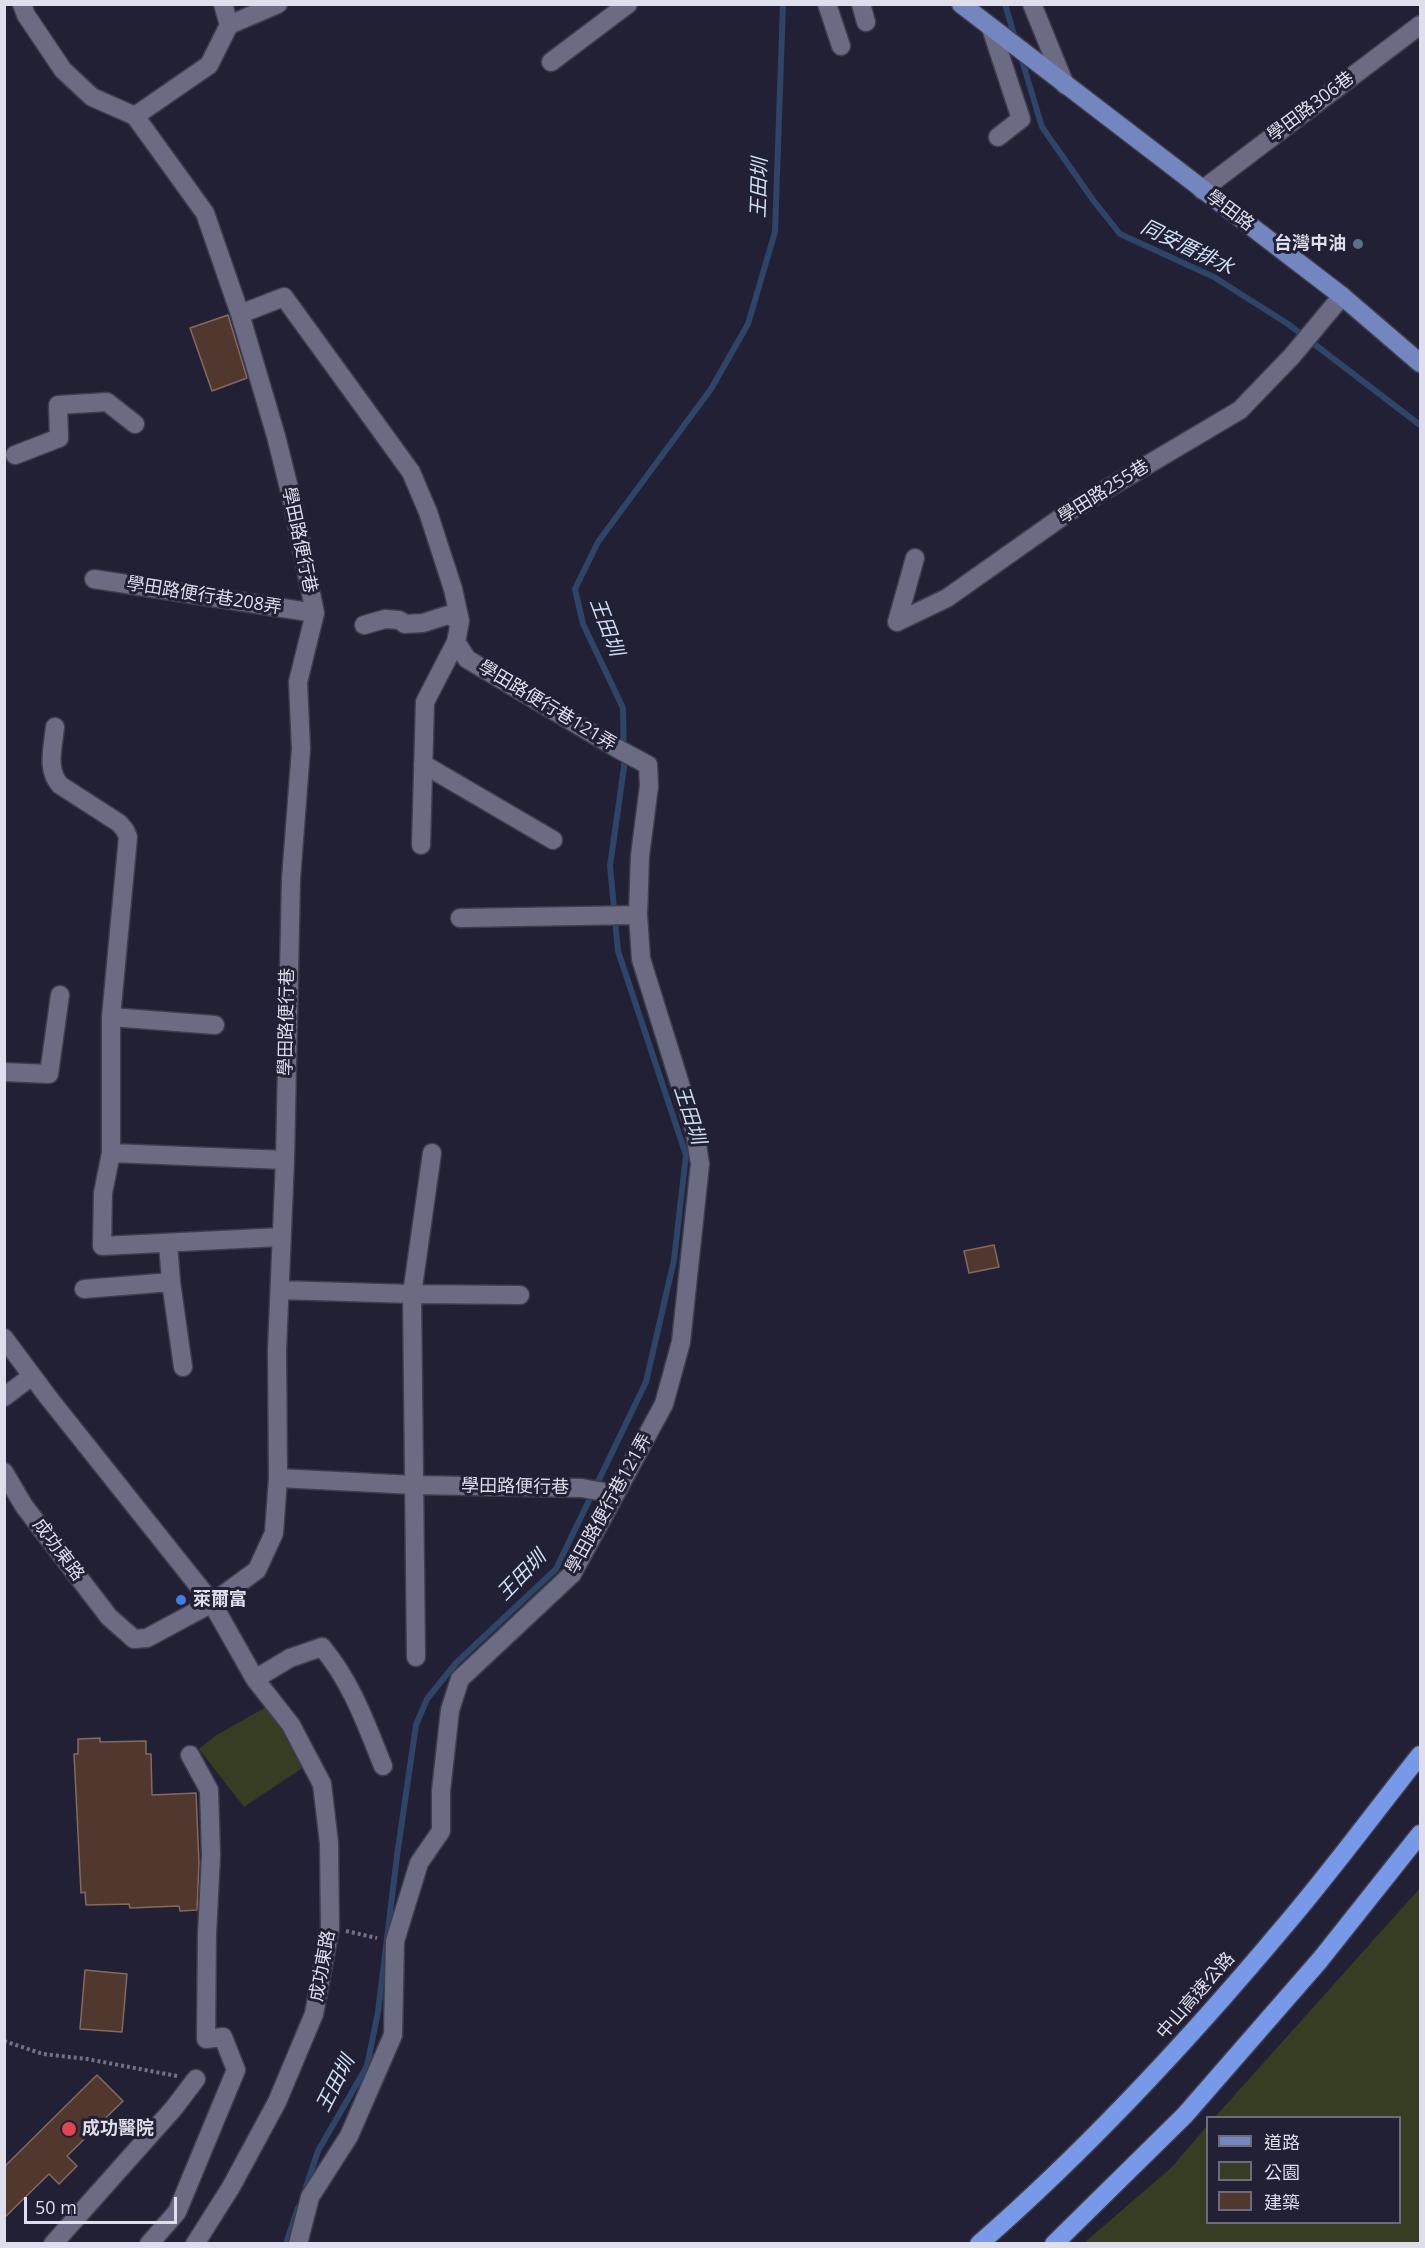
<!DOCTYPE html>
<meta charset="utf-8">
<style>
body{margin:0}
#map{position:relative;width:1425px;height:2248px;overflow:hidden;background:#212034;font-family:"Open Sans","Noto Sans TC",sans-serif}
canvas{display:block}
.frame{position:absolute;inset:0;border:6px solid #dedeec;pointer-events:none}
.legend{position:absolute;left:1206px;top:2116px;width:195px;height:108px;box-sizing:border-box;background:#212034;border:2px solid #6d6c7e;margin:0;padding:8px 10px;list-style:none;font-size:18px;color:#dedeec}
.legend li{display:flex;align-items:center;gap:12px;height:30px}
.legend b{width:30px;border:2px solid #6d6c7e}
.scale{position:absolute;left:24px;top:2197px;width:153px;height:27px;box-sizing:border-box;border:3px solid #dedeec;border-top:0;padding-left:8px;font-size:18px;line-height:21px;white-space:nowrap;color:#dedeec;-webkit-text-stroke:4px #212034;paint-order:stroke}
</style>
<div id="map">
<canvas width="1425" height="2248"></canvas>
<div class="frame"></div>
<ul class="legend">
<li><b style="height:8px;background:#7386c0"></b>道路</li>
<li><b style="height:16px;background:#373d22"></b>公園</li>
<li><b style="height:16px;background:#50382f"></b>建築</li>
</ul>
<div class="scale">50 m</div>
</div>
<script>
const g = document.querySelector('canvas').getContext('2d');
g.lineJoin = 'round';
function fillPath(path, color) { g.fillStyle = color; g.fill(path, 'evenodd'); }
function strokePath(path, color, width, dash) { g.strokeStyle = color; g.lineWidth = width; g.lineCap = dash ? 'butt' : 'round'; g.setLineDash(dash || []); g.stroke(path); }
function label(font, color, halo, rows, align = 'center') {
  g.font = font + ' "Open Sans","Noto Sans TC",sans-serif'; g.lineWidth = 6; g.setLineDash([]); g.textBaseline = 'middle'; g.strokeStyle = halo; g.fillStyle = color; for (const [text, x, y, turn = 0] of rows) {
    g.save(); g.translate(x, y); g.rotate((+turn || 0) * Math.PI / 180); g.textAlign = isNaN(turn) ? turn : align; if (halo) g.strokeText(text, 0, 0); g.fillText(text, 0, 0); g.restore();
  }
}
fillPath(new Path2D(`
 M268,1706L307,1765L244,1807L199,1749L215,1736Z
 M1420,1888V2243H1084L1172,2167L1207,2126L1208,2222H1400V2118L1215,2117Z`), '#373d22');
strokePath(new Path2D(`
 M1005,4L1015,38
 M1021,57L1042,127L1093,200L1120,234L1214,277L1288,324L1420,425
 M304,2193L318,2151L367,2066L378,2012L397,1856L416,1725L427,1699L456,1663L556,1569L646,1382L674,1260L686,1155L618,951L610,866L624,767L623,708L583,624L575,589L598,542L711,389L748,324L775,232L783,4
 M286,2244L298,2208`), '#2e4568', 6);
const building = new Path2D(`
 M228,315L247,378L212,391L190,328Z
 M994,1245L999,1267L969,1273L964,1251Z
 M100,1738V1742L146,1741V1754H151L152,1795L196,1793L199,1862L197,1910L180,1911L179,1906L130,1908L129,1904L86,1905L85,1892L81,1893L74,1754H78V1739Z
 M85,1970L127,1974L122,2032L80,2029Z
 M97,2075L123,2101L67,2156L77,2166L59,2184L49,2174L4,2218V2167Z`);
fillPath(building, '#50382f');
strokePath(building, '#85695f', 1.5);
const minor = new Path2D(`
 M223,4L229,25
 M827,4L841,46
 M861,4L866,22
 M1032,4L1065,85
 M991,28L1021,119L998,137
 M551,62L628,4
 M135,116L209,65L229,25L278,4
 M1202,190L1420,25
 M240,314L284,297L411,472L428,512L453,589L460,621L456,642L467,659L620,750L648,765L649,786L640,856L638,915L641,959L695,1132L700,1164L681,1342L664,1404L572,1574L460,1679L450,1710L441,1791V1831L419,1863L395,1941L393,2035L349,2136L310,2197L298,2244
 M15,455L59,438L58,405L107,402L135,424
 M915,558L897,622L947,598L1073,509L1240,410L1292,356L1342,296
 M94,579L315,613
 M364,625L385,619L399,620L405,624L423,623L448,615L460,621
 M55,727C53,748 46,769 60,785L119,823L125,830L128,837L111,1017V1153L285,1160
 M423,764L553,840
 M421,845L425,702L456,642
 M460,918L638,915
 M111,1017L215,1025
 M4,1072L49,1074L60,995
 M111,1153L103,1193L102,1246L280,1237
 M432,1153L412,1294L520,1295
 M168,1243L171,1282L183,1367
 M84,1289L171,1282
 M280,1290L412,1294L416,1657
 M4,1338L48,1397L212,1603L255,1679L291,1725L322,1784L329,1843L330,1928L314,2014L277,2102L231,2187L195,2244
 M4,1397L32,1376
 M4,1472L24,1506L109,1617L134,1639L147,1638L212,1603L257,1570L274,1533L278,1478L277,1350L285,1160L291,879L301,749L298,682L315,613L292,500L276,436L240,314L205,213L135,116L92,97L63,70L26,15L22,4
 M278,1478L414,1485L582,1488L615,1494
 M255,1679L290,1658L322,1647C352,1683 366,1724 383,1766
 M53,2244L174,2108L196,2079
 M149,2244L177,2212L236,2070L223,2037L206,2039L207,1934L211,1855L209,1790L190,1755`);
const major = new Path2D(`
 M961,4L1342,296L1420,363`);
const highway = new Path2D(`
 M979,2244C1089,2148 1188,2041 1282,1929C1330,1873 1374,1813 1420,1755
 M1054,2244L1185,2115L1320,1960L1420,1834`);
strokePath(minor, '#3e3c4d', 21);
strokePath(major, '#3e3c4d', 21);
strokePath(highway, '#3e3c4d', 21);
strokePath(new Path2D(`
 M346,1931L377,1938
 M4,2041L43,2054L87,2059L177,2076`), '#747385', 4, [3, 3]);
strokePath(minor, '#6b6b84', 18);
strokePath(major, '#7386c0', 18);
strokePath(highway, '#7898e8', 18);
for (const [x, y, r, color] of [
 [1358,244,6,"#5c6f8a"],
 [181,1600,6,"#3f7fe0"],
 [69,2129,8,"#e0444e"]
]) { const dot = new Path2D(); dot.arc(x, y, r, 0, 2 * Math.PI); g.fillStyle = color; g.fill(dot); strokePath(dot, '#212034', 2); }
label('18px', '#dedeec', '#212034', [
 ["學田路306巷",1311,107,-37],
 ["學田路",1230,211,37],
 ["學田路255巷",1104,492,-32],
 ["學田路便行巷",299,540,78],
 ["學田路便行巷208弄",204,596,9],
 ["學田路便行巷121弄",547,706,31],
 ["學田路便行巷",287,1022,-89],
 ["學田路便行巷",515,1487,1],
 ["學田路便行巷121弄",609,1504,-61],
 ["成功東路",58,1550,53],
 ["成功東路",323,1966,-80],
 ["中山高速公路",1196,1996,-49]
]);
label('bold 18px', '#dedeec', '#212034', [
 ["台灣中油",1346,244,"right"],
 ["萊爾富",193,1600],
 ["成功醫院",82,2129]
], 'left');
label('italic 20px', '#cedff8', '#212034', [
 ["王田圳",760,188,-88],
 ["同安厝排水",1187,248,26],
 ["王田圳",606,627,69],
 ["王田圳",689,1115,72],
 ["王田圳",522,1576,-46],
 ["王田圳",336,2084,-63]
]);
</script>
